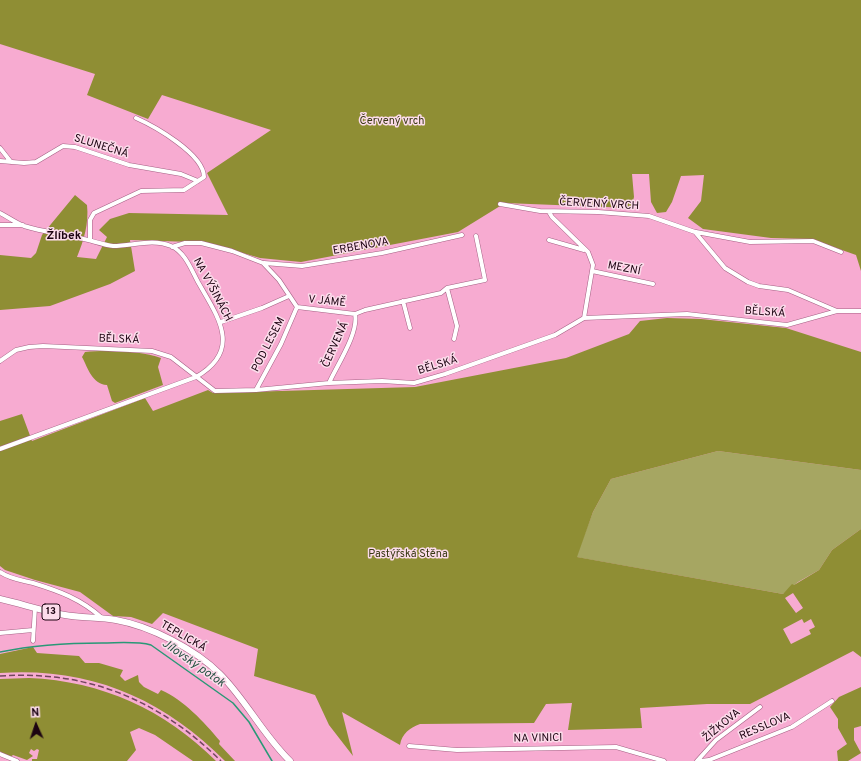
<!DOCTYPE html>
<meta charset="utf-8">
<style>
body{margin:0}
#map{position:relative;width:861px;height:761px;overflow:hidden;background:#f7abd1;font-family:Overpass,sans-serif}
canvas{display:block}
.north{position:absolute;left:16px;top:705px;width:40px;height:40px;-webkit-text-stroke:3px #fcdceb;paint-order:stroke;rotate:357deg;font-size:11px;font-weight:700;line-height:16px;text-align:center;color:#1c0311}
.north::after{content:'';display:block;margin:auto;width:14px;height:18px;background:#1c0311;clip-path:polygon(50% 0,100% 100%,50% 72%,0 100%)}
</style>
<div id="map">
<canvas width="861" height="761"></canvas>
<div class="north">N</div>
</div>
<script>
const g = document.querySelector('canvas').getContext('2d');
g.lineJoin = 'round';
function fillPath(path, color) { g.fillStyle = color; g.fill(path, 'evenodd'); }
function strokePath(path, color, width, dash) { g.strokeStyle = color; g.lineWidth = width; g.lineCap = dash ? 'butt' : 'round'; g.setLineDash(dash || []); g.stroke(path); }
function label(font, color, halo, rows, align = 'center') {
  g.font = font + ' Overpass,sans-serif'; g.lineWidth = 3; g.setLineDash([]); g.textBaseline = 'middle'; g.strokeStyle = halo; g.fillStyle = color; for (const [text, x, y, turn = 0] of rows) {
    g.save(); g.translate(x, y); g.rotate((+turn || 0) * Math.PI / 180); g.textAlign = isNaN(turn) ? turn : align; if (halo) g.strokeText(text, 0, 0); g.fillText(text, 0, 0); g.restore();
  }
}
fillPath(new Path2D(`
 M718,451L861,470V529L832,550L819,570L798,582L783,594L576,557L593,512L611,479Z`), '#a6a662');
fillPath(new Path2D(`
 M0,0H861V271L856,255L811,239L771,238L703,229L688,218L701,201L704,175L681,176L672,202L666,212L657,213L651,202L649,174H632L634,197L631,208L505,203L458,232L301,262L260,258L215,245L192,242L130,240L135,271L110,284L50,306L0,310V255L31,258L36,253L42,235L75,195L87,205C89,223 84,240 77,257L96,259L107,237L99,230L110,219L129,213L228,215L207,173L271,130L162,95L148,119L87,95L95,74L0,44Z
 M667,318L701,319L786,328L861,352V470L718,451L611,479L593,512L577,557L783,594L792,584L794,585L819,570L832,550L861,529V657L853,651L750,704H707L640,708L642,728L568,730L572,703L546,704L534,723L420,724C410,728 402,733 400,745L342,712L353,756L329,725L315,695L254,676L258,649L163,613L152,624L131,617L113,616L80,592L35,580L5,570L0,566V421L22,414L32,441L145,398L153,411L208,390L213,393L415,387L566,358L629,334L640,321ZM793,593L803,608L796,613L785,598ZM802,619L804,623L811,619L815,627L809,630L811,634L791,644L783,629Z
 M85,352C106,350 142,351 161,358L158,367L163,385L115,403L112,401L107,385C92,384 88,368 82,357Z
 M33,647L37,653L79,656L85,663H99L123,670L120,676L125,681L138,675L139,682L144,687L158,694L161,690C184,700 204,722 220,741L219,744L235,761H225C162,698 90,667 0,673V654Z
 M29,678C102,681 165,710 216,761H193L155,735L139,728L130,732L136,750L127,761H32V759H37L39,750L37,749L34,751L31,749L29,753L33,756L27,760L13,755L9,758L2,755L0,751V679Z
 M861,687V726L854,728V740L861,753L848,761H838L837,751L847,744L838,728V719L830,707L839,697Z`), '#8f8e34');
strokePath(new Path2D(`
 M0,652C34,645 67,643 102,643C118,643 136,641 151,645L233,703L249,722L272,761`), '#299876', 1.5);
const minor = new Path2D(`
 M0,148L11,162
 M0,161L24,163L36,162L63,146L75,147L129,165L181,174L198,181
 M500,204L540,211L598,212L649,216L695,232L725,268L748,282L759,286L788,290L837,311H861
 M549,212L552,217L588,252L593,265L584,318
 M0,213C8,217 16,223 24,226C43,232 64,234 84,239C93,241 104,245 113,246C133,246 152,238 171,246C185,252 191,269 198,282C218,317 243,350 196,377L0,449
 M0,225H23
 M696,232L750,242L813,241L841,252
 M90,240V220L94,213L141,191L184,190L204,177C204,154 154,126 136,118
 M549,240L584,250
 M172,247L185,243H201L232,251L263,263L279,280L297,307L355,314L365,310L441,293L447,288L485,280L476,236
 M264,263L302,266L382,253L462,235
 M592,271L653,284
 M447,288L457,326L454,339
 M403,301L410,328
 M221,322L262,308L289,296
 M0,361L16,350L29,347L43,346L152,351L171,357L215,391L256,390L329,383L382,381L414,383L445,374L555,335L584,318L687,314L787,325L837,311
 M329,383C337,365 359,333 355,314
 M256,390L281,344L297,307
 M0,572C10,579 21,580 33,583C59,591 81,599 102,618
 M0,633L33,630
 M33,641L35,608
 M409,746L457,750L616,747L664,761
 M0,754L17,761
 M697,761L716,740L760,707
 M701,761L709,760L792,727L832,701`);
const primary = new Path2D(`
 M0,599C22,604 43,611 65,615C82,618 99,617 116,620C150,626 195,649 220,674C246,700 263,735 290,761`);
strokePath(minor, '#a56084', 5);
strokePath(primary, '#a56084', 7);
strokePath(minor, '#fff', 4);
strokePath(primary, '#fff', 6);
strokePath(new Path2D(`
 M0,676C88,670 159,700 221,761`), '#73465e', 1.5, [6, 3]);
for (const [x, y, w] of [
 [51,612,18]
]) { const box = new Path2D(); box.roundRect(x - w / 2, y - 8, w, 16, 3); g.fillStyle = '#fcdceb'; g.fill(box); strokePath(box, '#1c0311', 1); }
label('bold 10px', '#1c0311', null, [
 ["13",51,612]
]);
label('11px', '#393913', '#fcdceb', [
 ["Červený vrch",392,122],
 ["Pastýřská Stěna",408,555]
]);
label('11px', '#1c0311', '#fcdceb', [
 ["SLUNEČNÁ",101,147,17],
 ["ČERVENÝ VRCH",599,205,3],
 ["ERBENOVA",361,247,-10],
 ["MEZNÍ",624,269,11],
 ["NA VÝŠINÁCH",212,290,62],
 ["V JÁMĚ",327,302,6],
 ["BĚLSKÁ",765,313,4],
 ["BĚLSKÁ",119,340,2],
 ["POD LESEM",269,345,-63],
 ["ČERVENÁ",336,345,-66],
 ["BĚLSKÁ",438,366,-17],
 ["TEPLICKÁ",183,637,30],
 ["ŽIŽKOVA",722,726,-40],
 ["RESSLOVA",765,727,-23],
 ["NA VINICI",538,739,-1]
]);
label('bold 12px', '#1c0311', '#fcdceb', [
 ["Žlíbek",64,237]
]);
label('italic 12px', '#275344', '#fcdceb', [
 ["Jílovský potok",193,664,35]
]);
</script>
